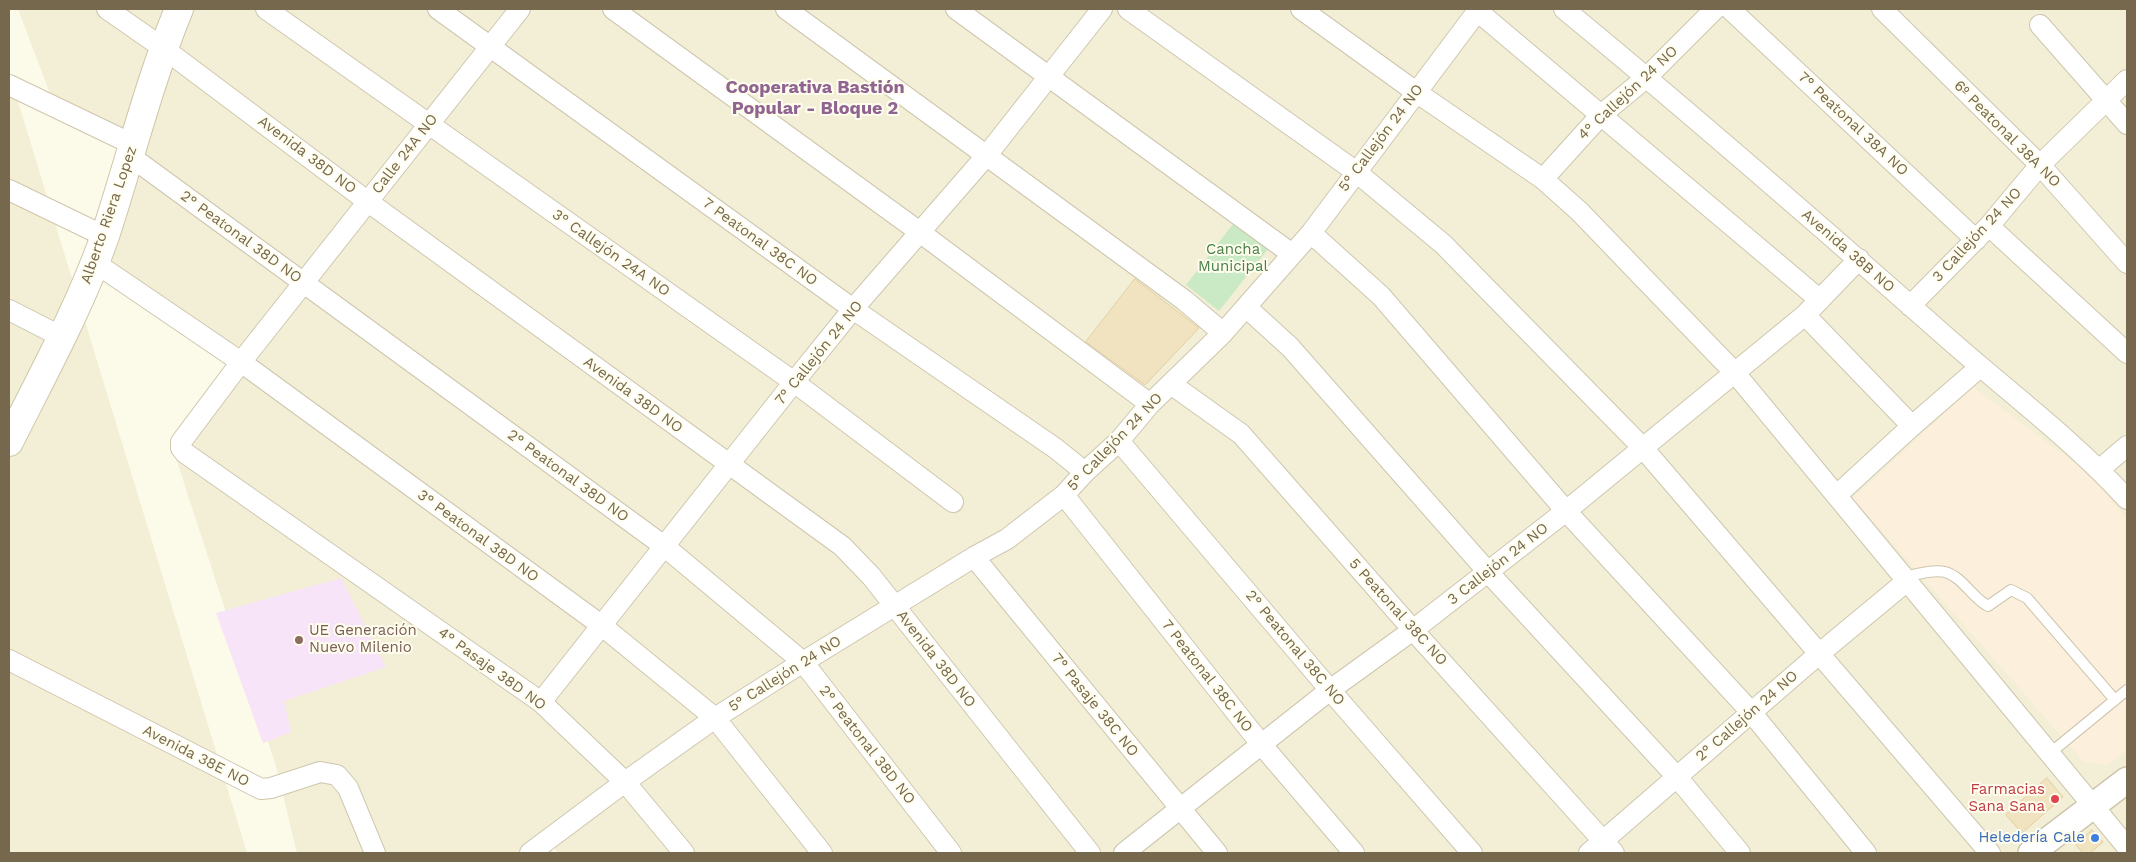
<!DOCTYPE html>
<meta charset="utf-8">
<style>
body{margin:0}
#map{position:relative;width:2136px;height:862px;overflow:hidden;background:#fcfae8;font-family:"Work Sans",sans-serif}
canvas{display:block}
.frame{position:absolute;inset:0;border:10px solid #76684c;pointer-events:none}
</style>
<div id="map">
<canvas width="2136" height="862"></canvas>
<div class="frame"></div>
</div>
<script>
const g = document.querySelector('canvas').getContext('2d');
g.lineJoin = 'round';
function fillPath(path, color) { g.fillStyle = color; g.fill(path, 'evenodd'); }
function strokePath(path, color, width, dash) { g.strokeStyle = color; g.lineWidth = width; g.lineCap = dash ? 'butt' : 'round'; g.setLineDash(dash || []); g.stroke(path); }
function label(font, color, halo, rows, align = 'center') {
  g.font = font + ' "Work Sans",sans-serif'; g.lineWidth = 4; g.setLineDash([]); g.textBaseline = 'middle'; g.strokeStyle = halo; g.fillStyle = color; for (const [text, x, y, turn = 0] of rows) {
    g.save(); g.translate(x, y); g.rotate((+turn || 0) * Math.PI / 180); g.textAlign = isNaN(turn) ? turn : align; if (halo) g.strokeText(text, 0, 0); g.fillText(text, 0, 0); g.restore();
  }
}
fillPath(new Path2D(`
 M18,9H2127V853H558L542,834L540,836L554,853H297L276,766L173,449L240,360L100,257L137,146L54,104Z
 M9,72L247,853H9Z`), '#f3efd6');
fillPath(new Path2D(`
 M1973,387L2089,474L2127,519V750L2108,765L2084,762L1853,498Z`), '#fcefdc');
fillPath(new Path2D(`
 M341,578L386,667L284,701L291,732L263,743L216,613Z`), '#f7e4f8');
fillPath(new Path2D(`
 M1233,224L1268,249L1219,311L1186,285Z`), '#caeac6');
const building = new Path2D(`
 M1135,279L1199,328L1145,385L1086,342Z
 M2047,778L2063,797L2022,833L2006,815Z
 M2092,830L2103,842L2090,853H2083L2076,845Z`);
fillPath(building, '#f1e3c0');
strokePath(building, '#e3cfa1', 1);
const service = new Path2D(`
 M1903,577C1915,575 1933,569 1945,572C1963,577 1972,598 1988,606L2011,590L2027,598L2115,700
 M2049,754L2127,690`);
const minor = new Path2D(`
 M107,9L163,48L367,201L842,546L871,576L1090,853
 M266,9L794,382L953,502
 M438,9L853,309L1055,448L1085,472
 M520,9L241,362L181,442V448L185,453L541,702L625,782L684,853
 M613,9L921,233L1150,404
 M786,9L1184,300L1223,333
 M956,9L1292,254
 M1128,9L1355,171L1443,244L1643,448L1990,853
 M1301,9L1416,92L1543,179L1579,211L1735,373L2127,847
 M1475,9L1820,300
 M1564,9C1693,115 1819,225 1945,336C2006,390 2072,439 2127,499
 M1730,9L1976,240
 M1882,9L2040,165L2127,263
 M2040,25L2127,124
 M9,85L134,145
 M130,156L664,546L803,662L951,853
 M1543,179L1601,115L1647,77L1715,9
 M9,190L104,236
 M1989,226L2127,353
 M1311,233L1381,296L1566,511L1751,712L1866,853
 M94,262L241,362L601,625L715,718L822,853
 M1910,306L1989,226L2040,165L2127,80
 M1246,307L1290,347L1488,572L1677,777L1740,853
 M9,310L62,337
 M1805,315L1912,426
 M1171,384L1241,434L1413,630L1614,853
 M1119,441L1330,690L1472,853
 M2100,469L2127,446
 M1064,495L1261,744L1354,853
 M1837,495L1912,426L1980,367
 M974,557L1217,853
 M9,660L261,789L271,788L320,772L337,775L348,788L375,853
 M541,702L794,382L853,309L987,155L1102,9
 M530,853L625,782L715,718L803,662L974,557L1007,539L1064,495L1085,472L1119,441L1150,404L1223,333L1311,233L1479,9
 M1124,853L1330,690L1413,630L1566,511L1805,315L1859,259
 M1589,853L1820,653L1907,581`);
const tertiary = new Path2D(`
 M2031,853L2127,780`);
const secondary = new Path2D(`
 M9,442C43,374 80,307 105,236C130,160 149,82 179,9`);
strokePath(service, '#cec6ae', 12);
strokePath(minor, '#cec6ae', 22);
strokePath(tertiary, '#cec6ae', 28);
strokePath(secondary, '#cec6a9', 30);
strokePath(service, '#fff', 10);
strokePath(minor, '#fff', 20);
strokePath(tertiary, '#fff', 25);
strokePath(secondary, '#fff', 28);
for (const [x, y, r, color] of [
 [299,640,5,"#8d6e63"],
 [2055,799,5,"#e0444e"],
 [2095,838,5,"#3f7fe0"]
]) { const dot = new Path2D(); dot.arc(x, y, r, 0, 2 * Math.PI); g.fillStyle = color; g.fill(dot); strokePath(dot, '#fffdee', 2); }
label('15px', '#76684c', '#fffdee', [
 ["4° Callejón 24 NO",1628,93,-43],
 ["7° Peatonal 38A NO",1853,124,43],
 ["6º Peatonal 38A NO",2007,134,45],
 ["5° Callejón 24 NO",1381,138,-53],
 ["Calle 24A NO",405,154,-52],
 ["Avenida 38D NO",307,155,37],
 ["Alberto Riera Lopez",109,215,-71],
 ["3 Callejón 24 NO",1977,235,-47],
 ["2° Peatonal 38D NO",241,237,36],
 ["7 Peatonal 38C NO",760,242,36],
 ["Avenida 38B NO",1848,251,41],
 ["3° Callejón 24A NO",611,253,35],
 ["7° Callejón 24 NO",819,353,-51],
 ["Avenida 38D NO",633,395,36],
 ["5° Callejón 24 NO",1115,442,-46],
 ["2° Peatonal 38D NO",568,476,36],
 ["3° Peatonal 38D NO",478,536,36],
 ["3 Callejón 24 NO",1498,564,-38],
 ["5 Peatonal 38C NO",1398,612,48],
 ["2° Peatonal 38C NO",1295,648,50],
 ["Avenida 38D NO",936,659,52],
 ["4° Pasaje 38D NO",492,669,36],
 ["5° Callejón 24 NO",785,674,-32],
 ["7 Peatonal 38C NO",1207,676,52],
 ["7° Pasaje 38C NO",1095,705,51],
 ["2° Callejón 24 NO",1747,716,-41],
 ["2° Peatonal 38D NO",867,745,52],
 ["Avenida 38E NO",196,756,27]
]);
label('15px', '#478148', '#fffdee', [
 ["Cancha",1233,250],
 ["Municipal",1233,267]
]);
label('15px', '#785e54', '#fffdee', [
 ["UE Generación",309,631],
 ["Nuevo Milenio",309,648]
], 'left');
label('15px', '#be3a42', '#fffdee', [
 ["Farmacias",2045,790],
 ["Sana Sana",2045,807]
], 'right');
label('15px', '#366cbe', '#fffdee', [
 ["Heledería Cale",2085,838]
], 'right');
label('bold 18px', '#906491', '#fffdee', [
 ["Cooperativa Bastión",815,88],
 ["Popular - Bloque 2",815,109]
]);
</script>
